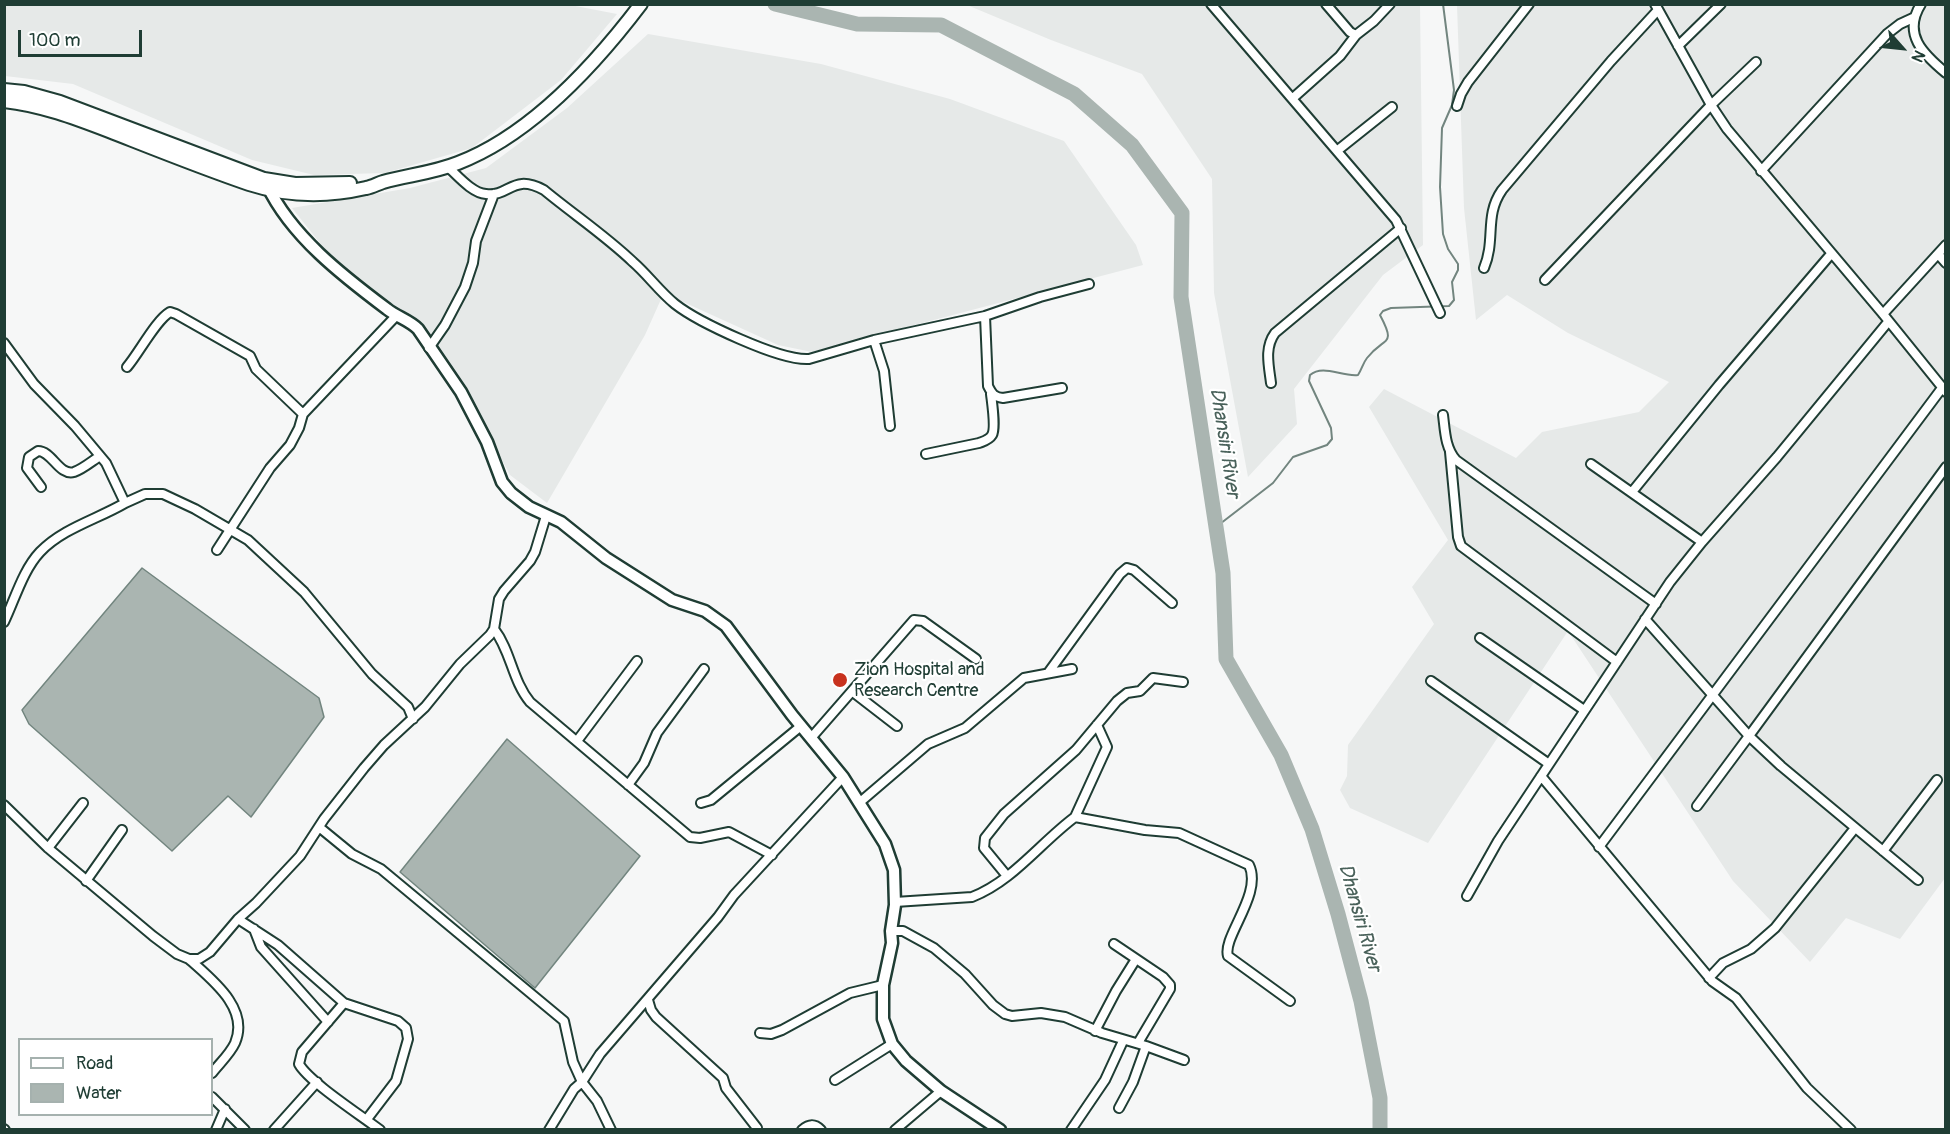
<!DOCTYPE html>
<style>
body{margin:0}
#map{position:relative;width:1950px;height:1134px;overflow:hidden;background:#f6f7f7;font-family:Pangolin,sans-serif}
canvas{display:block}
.frame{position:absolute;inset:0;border:6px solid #1f3d34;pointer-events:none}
.legend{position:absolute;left:18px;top:1038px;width:195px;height:78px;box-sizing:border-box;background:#fff;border:2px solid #a5b1ae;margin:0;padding:8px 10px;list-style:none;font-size:18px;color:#1f3d34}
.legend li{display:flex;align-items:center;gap:12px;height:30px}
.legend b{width:30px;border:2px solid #a5b1ae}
.north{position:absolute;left:1872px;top:18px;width:60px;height:60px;-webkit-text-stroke:4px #fff;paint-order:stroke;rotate:117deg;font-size:16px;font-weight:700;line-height:24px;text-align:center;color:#1f3d34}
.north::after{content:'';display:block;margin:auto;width:21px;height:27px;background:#1f3d34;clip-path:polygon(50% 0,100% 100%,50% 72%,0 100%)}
.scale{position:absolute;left:18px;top:30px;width:124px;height:27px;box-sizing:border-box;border:3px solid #1f3d34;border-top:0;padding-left:8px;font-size:18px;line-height:21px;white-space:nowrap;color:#1f3d34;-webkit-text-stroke:4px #fff;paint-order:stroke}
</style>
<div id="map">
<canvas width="1950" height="1134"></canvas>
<div class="frame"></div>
<ul class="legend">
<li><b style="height:8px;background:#fff"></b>Road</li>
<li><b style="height:16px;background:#aab5b1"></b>Water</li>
</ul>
<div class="north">N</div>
<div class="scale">100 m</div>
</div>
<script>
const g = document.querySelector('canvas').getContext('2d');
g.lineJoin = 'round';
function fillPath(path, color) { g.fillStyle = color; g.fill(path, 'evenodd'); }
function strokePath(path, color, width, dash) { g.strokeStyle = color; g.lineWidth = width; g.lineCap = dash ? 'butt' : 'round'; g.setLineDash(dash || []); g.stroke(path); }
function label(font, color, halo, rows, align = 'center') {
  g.font = font + ' Pangolin,sans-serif'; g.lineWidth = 4.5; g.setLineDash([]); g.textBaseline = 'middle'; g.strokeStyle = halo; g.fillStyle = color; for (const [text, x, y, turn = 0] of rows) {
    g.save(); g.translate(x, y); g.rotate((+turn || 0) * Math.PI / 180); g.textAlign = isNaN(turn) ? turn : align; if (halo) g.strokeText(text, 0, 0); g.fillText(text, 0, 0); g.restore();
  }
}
fillPath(new Path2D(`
 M565,4L617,14L561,80L472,148L385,173L314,175L252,160L73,84L5,76V5Z
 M967,5H1420L1423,245L1383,275L1294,389L1297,424L1248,477L1214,293L1212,179L1142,74L1051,40Z
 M1457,5H1945V878L1900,939L1846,918L1810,962L1733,881L1568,631L1428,843L1350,808L1340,790L1347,776L1348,745L1434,624L1412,587L1448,540L1369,407L1384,389L1516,458L1542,432L1639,412L1669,382L1568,333L1507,295L1476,320L1464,208Z
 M648,34L821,64L950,99L1064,141L1136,245L1143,265L812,352L778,345L679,300L666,288L645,335L547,503L510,475L465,391L421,326L335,262L292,208L410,188L486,168L567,108Z`), '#e6e9e8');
const water = new Path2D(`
 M142,568L319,698L324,717L251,817L228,796L172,851L29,724L22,710Z
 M507,739L640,856L535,988L400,872Z`);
fillPath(water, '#aab5b1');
strokePath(water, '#72857f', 1.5);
strokePath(new Path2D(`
 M1216,527L1273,483L1293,457L1327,445L1332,439L1331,428L1309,381L1310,375C1323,364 1342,377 1358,375C1362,369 1363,363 1367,358C1384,336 1397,347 1380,315L1383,311L1391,308L1449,306L1454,300L1452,282L1458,270V264L1448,249L1443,234L1440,187L1442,128L1452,105L1454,90L1443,4`), '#72857f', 2);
strokePath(new Path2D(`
 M775,4L857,24L941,25L1074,94L1132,145L1182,213L1181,297L1223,573L1226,659L1281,755L1312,829L1338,914L1361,1001L1380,1098V1130`), '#aab5b1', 15);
const street = new Path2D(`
 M1211,4L1396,220L1440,313
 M1326,4L1350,32L1356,35L1374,21L1390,4
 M1655,4L1711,105L1727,129L1883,314L1946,392
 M1921,4C1902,34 1923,54 1946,73
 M1678,46L1721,4
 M1293,98L1340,56L1356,35
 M1457,106L1461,94L1468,82L1529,4
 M1338,150L1392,107
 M448,167C458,176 472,193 486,194C510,197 512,173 544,190C573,214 606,236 633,262C648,275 659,291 675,304C698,322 780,361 809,359L874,340L985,316L1040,297L1089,284
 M1761,171L1887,34L1900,24L1913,18
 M1938,254L1946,263
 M1484,268C1496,239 1484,216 1502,190L1611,61L1658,10
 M1545,280L1711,105L1756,62
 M1883,314L1946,245
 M985,316L988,386C992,394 994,397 1003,398L1062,388
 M874,340L884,371L890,426
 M4,343L34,384L75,426L106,463L125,503C98,519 63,528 40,552C23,570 15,599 4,622
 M429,348L445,325L465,287L473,263L476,241L494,194
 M127,367C139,353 156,320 170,312L176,314L250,356L256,369L303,414
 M1271,383C1269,366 1264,348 1275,333L1401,228
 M1443,415C1445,430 1445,448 1456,460L1656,604
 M1450,452L1458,537L1461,546L1617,662
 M926,454L979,443C984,441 989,440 992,435C996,428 992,403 991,394
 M1591,464L1702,542
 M41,487L27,468L29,457L38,451C52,451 59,476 74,472C83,469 92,461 100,456
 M1632,492L1719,385L1831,254
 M125,503L145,494H163L195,509L248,540L304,592L372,674L408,707L413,719
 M217,550L270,468L290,445L299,428L303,414L396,316
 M1645,619L1749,736L1946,467
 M494,629C511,651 512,680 530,702L690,837L700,838L729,832L772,855
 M1480,638L1584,710
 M1048,673L1120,574L1127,568L1134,570L1172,603
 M1431,681L1549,764
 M853,692L897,726
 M811,738L914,620L923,621L976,659
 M577,741L637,661
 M1541,776L1712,981L1736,998L1807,1088L1851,1130
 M628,785L644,763L657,733L704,669
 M701,803L711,800L801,726
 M859,803L928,744L965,728L1024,678L1072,669
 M4,805L48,848L153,936L177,954L189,959H199L210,952L238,919L256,903L300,856L324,819L364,768L384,745L425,707L460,664L490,635L494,629L499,599L504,591L530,561L535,552L546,516
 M1697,806L1749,736L1781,766L1918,880
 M1075,817L1107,747L1097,725
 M319,827L352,854L381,869L564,1021L573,1062L582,1082L597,1101L611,1130
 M1599,847L1942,388
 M48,848L83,803
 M1883,851L1937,780
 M1007,876L984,848L985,838L1004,814L1076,750L1117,701L1127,693L1140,691L1153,678L1183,682
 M86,881L122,830
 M1467,896L1498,841L1670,582L1702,542L1777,457L1888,322
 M895,902L972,897C1013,881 1040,843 1075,817L1145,830L1179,833L1249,865C1263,894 1222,937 1228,956L1290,1001
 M238,919L278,945L344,1003L398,1021L406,1028L408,1039L396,1081L367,1119
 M254,929L261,947L328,1022
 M891,931H903L934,948L965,974L993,1005L1005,1014L1012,1016L1041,1013L1065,1017L1102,1033L1146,1046L1184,1060
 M1114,944L1163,977L1170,985V989L1138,1043
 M189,959C211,979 250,1008 235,1043C230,1054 219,1064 212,1073
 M1709,978L1723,963L1751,949L1775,928L1855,828
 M648,1000L651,1010L656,1017L723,1078L726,1088L757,1128
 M344,1003L302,1052L299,1064C309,1082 362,1116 380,1130
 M1095,1031L1116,991L1136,959
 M760,1033L771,1034L782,1030L850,993L883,985
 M835,1080L892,1044
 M212,1097L245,1130
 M1119,1108L1133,1082L1146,1046
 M4,1129L5,1130
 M216,1130L225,1109
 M274,1130L317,1082
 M549,1130L574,1089L582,1082L600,1054L718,917L734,895L843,777
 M802,1130C809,1124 814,1123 821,1130
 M895,1130L941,1091
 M1071,1130L1105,1080L1123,1041`);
const secondary = new Path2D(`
 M267,185C291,236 343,276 387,309C397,317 409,320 418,329L461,392L487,442L502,482L511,493L529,507L561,522L606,558L672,600L705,611L726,626L792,715L843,777L885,844L894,870L895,905L891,931L892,943L883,985V1019L892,1044L906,1061L941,1091L1000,1130`);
const primary = new Path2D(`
 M4,90L24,92L60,102L264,179L295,184L350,183
 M4,101C41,105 75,118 109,131C155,149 202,168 249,184C286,196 327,197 366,188C372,187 377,184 383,182C408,175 433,173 458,163C531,135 594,66 641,4`);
strokePath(street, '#1f3d34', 12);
strokePath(secondary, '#1f3d34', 15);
strokePath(primary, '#1f3d34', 16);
strokePath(street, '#fff', 8);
strokePath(secondary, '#fff', 10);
strokePath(primary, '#fff', 12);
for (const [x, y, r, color] of [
 [840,680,8,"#c8321e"]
]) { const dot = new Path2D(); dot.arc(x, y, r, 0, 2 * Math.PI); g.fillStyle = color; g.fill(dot); strokePath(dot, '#fff', 2); }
label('18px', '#1f3d34', '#fff', [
 ["Zion Hospital and",854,670],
 ["Research Centre",854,691]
], 'left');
label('italic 20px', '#49615a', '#fff', [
 ["Dhansiri River",1224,443,81],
 ["Dhansiri River",1359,918,74]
]);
</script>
